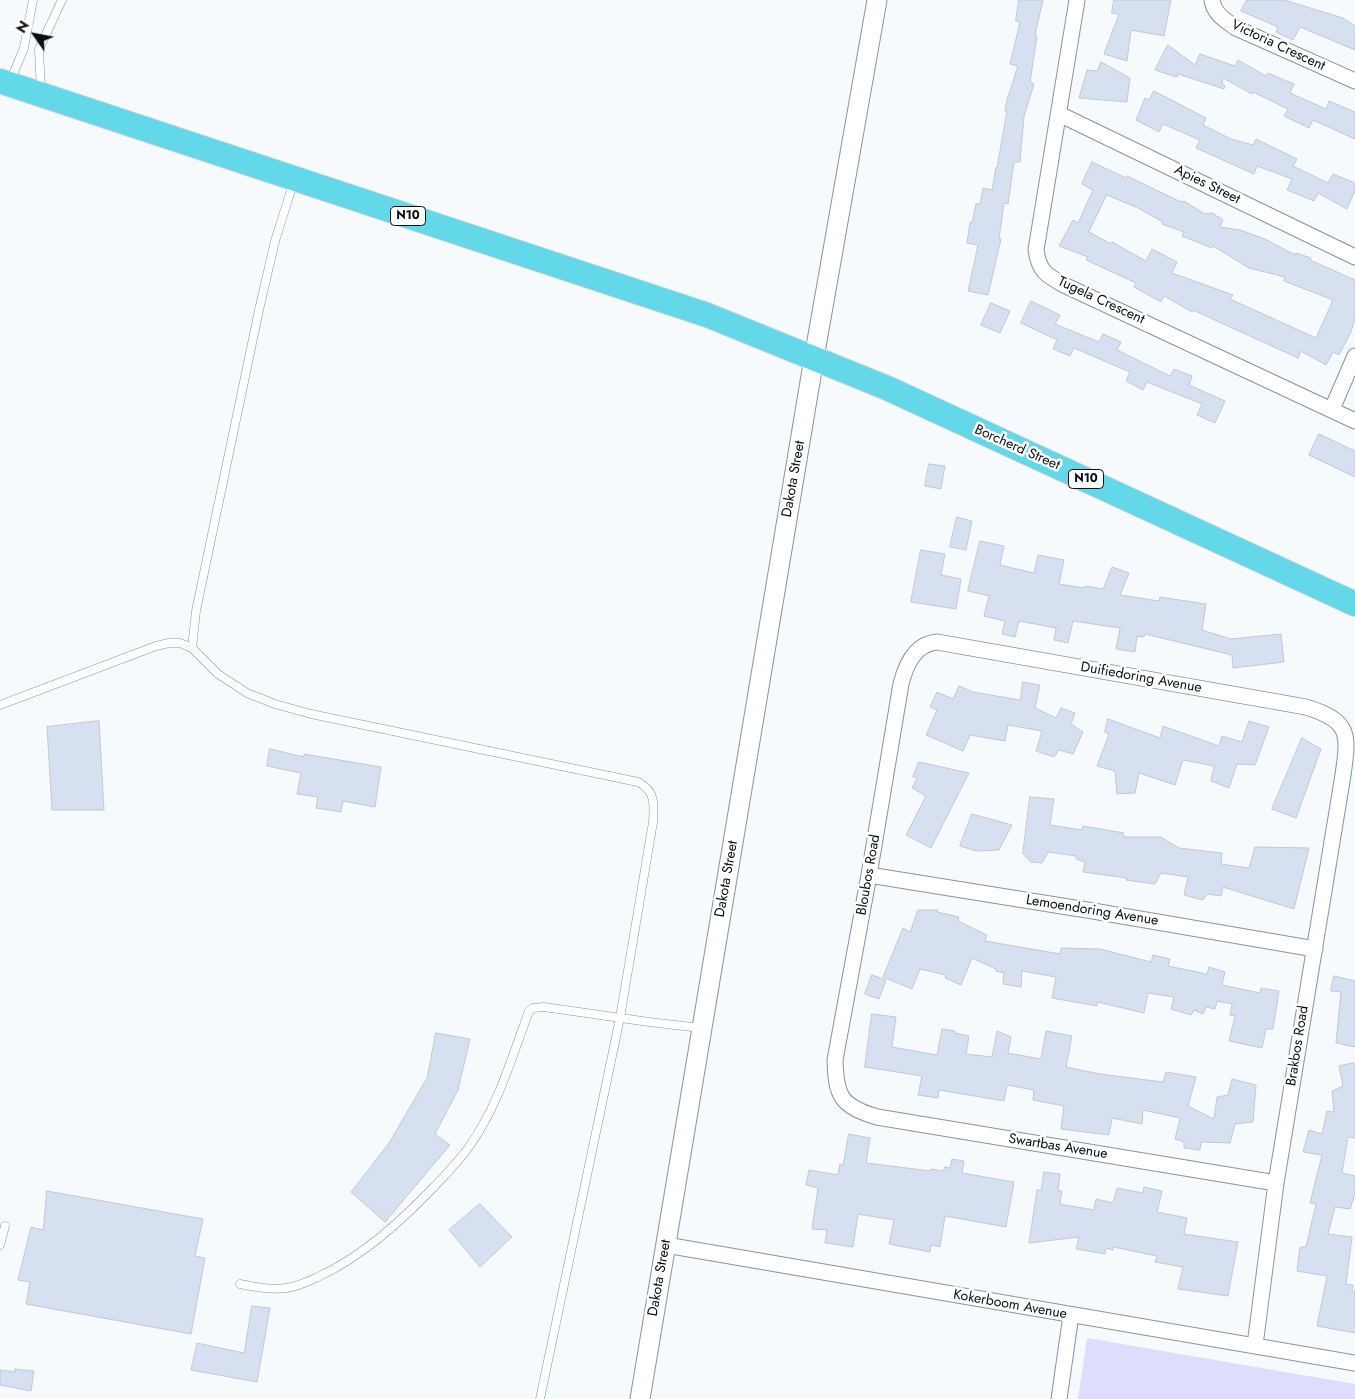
<!DOCTYPE html>
<style>
body{margin:0}
#map{position:relative;width:1355px;height:1399px;overflow:hidden;background:#f6fafc;font-family:Jost,sans-serif}
canvas{display:block}
.north{position:absolute;left:10px;top:10px;width:50px;height:50px;-webkit-text-stroke:4px #fff;paint-order:stroke;rotate:303deg;font-size:14px;font-weight:700;line-height:20px;text-align:center;color:#080e11}
.north::after{content:'';display:block;margin:auto;width:18px;height:22px;background:#080e11;clip-path:polygon(50% 0,100% 100%,50% 72%,0 100%)}
</style>
<div id="map">
<canvas width="1355" height="1399"></canvas>
<div class="north">N</div>
</div>
<script>
const g = document.querySelector('canvas').getContext('2d');
g.lineJoin = 'round';
function fillPath(path, color) { g.fillStyle = color; g.fill(path, 'evenodd'); }
function strokePath(path, color, width, dash) { g.strokeStyle = color; g.lineWidth = width; g.lineCap = dash ? 'butt' : 'round'; g.setLineDash(dash || []); g.stroke(path); }
function label(font, color, halo, rows, align = 'center') {
  g.font = font + ' Jost,sans-serif'; g.lineWidth = 5; g.setLineDash([]); g.textBaseline = 'middle'; g.strokeStyle = halo; g.fillStyle = color; for (const [text, x, y, turn = 0] of rows) {
    g.save(); g.translate(x, y); g.rotate((+turn || 0) * Math.PI / 180); g.textAlign = isNaN(turn) ? turn : align; if (halo) g.strokeText(text, 0, 0); g.fillText(text, 0, 0); g.restore();
  }
}
fillPath(new Path2D(`
 M1087,1338L1355,1384V1399H1078Z`), '#dfddfd');
const building = new Path2D(`
 M1019,0H1043L1035,35L1037,36L1030,82L1034,84L1024,116L1020,162H1014L1008,204L1004,203L999,238L1001,239L988,295L968,291L978,245L967,243L970,222L972,223L976,204H980L983,188L992,190L996,167L997,168L1007,111H1005L1007,100L1018,66L1010,64L1020,22L1016,21Z
 M1114,0H1171L1164,36L1131,30L1127,61L1104,54L1119,14L1112,13Z
 M1247,0H1284L1343,18L1355,26V50L1300,27L1293,40L1276,32L1278,27L1241,11Z
 M1168,45L1195,65L1200,54L1235,66L1238,60L1266,76L1268,73L1294,84L1290,93L1326,109L1329,101L1355,112V139L1313,120L1309,128L1284,116L1288,109L1253,92L1252,94L1223,78L1222,84L1225,86L1224,89L1178,74L1177,77L1155,70Z
 M1101,62L1130,78L1127,102L1079,98L1087,70L1097,71Z
 M1154,91L1206,118L1203,125L1231,139L1253,145L1256,139L1297,159L1293,166L1328,183L1333,174L1355,183V191L1347,209L1318,193L1314,201L1287,190L1292,179L1257,166L1254,174L1196,148L1200,140L1163,124L1159,132L1136,120L1145,98L1149,100Z
 M1092,162L1126,178L1127,176L1181,202L1184,201L1205,214L1212,213L1223,220L1220,227L1240,230L1265,239L1295,255L1296,253L1311,258L1310,260L1355,280V318L1351,332L1339,355L1333,352L1326,365L1301,351L1298,358L1193,310L1192,312L1164,296L1161,302L1134,287L1136,283L1086,260L1088,257L1059,246L1073,220L1078,223L1093,190L1082,184ZM1107,195L1138,208L1163,222L1162,224L1184,232L1182,236L1212,248L1213,246L1249,268L1285,277L1284,281L1333,300L1316,338L1230,299L1233,295L1172,273L1177,262L1152,249L1146,261L1112,242L1111,244L1089,232Z
 M1031,301L1060,315L1055,324L1099,342L1103,334L1121,342L1117,350L1170,376L1174,369L1192,376L1189,385L1225,401L1215,423L1197,415L1202,404L1147,382L1143,390L1126,381L1130,372L1074,348L1070,356L1053,349L1057,340L1021,323Z
 M991,303L1010,311L1000,333L981,325Z
 M1319,434L1355,451V477L1309,455Z
 M929,464L945,466L941,489L925,486Z
 M957,517L972,521L966,550L950,547Z
 M980,541L1004,546L1000,565L1034,573L1038,555L1064,560L1059,584L1085,588V586L1103,589L1112,567L1129,573L1120,595L1159,601L1160,597L1206,604L1202,630L1231,639L1281,634L1284,662L1233,668L1232,655L1145,634L1144,637L1137,636L1135,652L1116,649L1120,628L1073,621L1068,643L1054,640L1056,628L1019,621L1015,637L1002,634L1005,621L984,616L989,596L968,591Z
 M921,550L945,554L941,575L961,579L956,609L911,602Z
 M1023,682L1040,685L1035,708L1056,718L1061,708L1075,713L1071,724L1083,732L1073,754L1059,750L1054,757L1036,751L1042,731L1008,725L1005,741L970,735L963,751L926,735L937,710L930,707L937,692L953,699L959,686L973,692L1020,700Z
 M1108,719L1160,738L1163,726L1219,746L1222,736L1242,742L1249,721L1269,727L1255,765L1237,764L1229,788L1211,781L1214,766L1183,760L1175,785L1139,773L1135,793L1117,794L1115,771L1097,766L1109,734L1105,732Z
 M99,721L104,810H52L47,727Z
 M1302,738L1321,749L1296,818L1272,809Z
 M270,749L304,757V754L381,767L375,807L343,801L341,812L316,808L318,797L297,794L301,773L267,766Z
 M919,762L969,773L931,848L906,835L926,796L912,788L917,778L913,777Z
 M1030,797L1054,799L1050,825L1082,830L1083,826L1124,833L1123,837H1161L1179,848L1222,853L1221,864L1249,868L1255,847L1309,848L1294,909L1223,887L1221,896L1207,894L1203,900L1184,895L1188,877L1161,873L1155,884L1126,880L1127,878L1083,872L1085,862L1076,859V856L1048,852L1042,863L1031,862L1023,854Z
 M972,814L1012,825L999,850L976,851L960,846Z
 M918,910H938L937,912L959,917L958,921L987,935L985,941L1060,954L1061,948L1100,949L1151,962L1153,955L1170,959L1168,966L1207,974L1209,967L1225,972L1222,985L1260,993L1261,988L1279,991L1273,1029H1266L1262,1048L1229,1041L1235,1016L1230,1015L1232,1004L1217,1001L1215,1009L1206,1007L1203,1014L1194,1010L1191,1015L1171,1009L1174,997L1148,993L1144,1013L1097,1002V1006L1052,998L1056,977L1022,971L1021,987L1003,984L1004,973L996,971V969L972,958L961,985L945,978L946,975L920,969L912,989L883,977L903,928L910,932Z
 M872,975L886,980L879,999L865,994Z
 M1334,976L1355,981V1047L1336,1043L1341,992L1331,991Z
 M872,1014L896,1017L892,1047L937,1055L942,1029L955,1031V1033L969,1036L966,1054L992,1057L997,1031L1011,1037L1008,1053L1041,1059L1046,1031L1072,1036L1066,1067L1100,1074L1163,1082L1166,1072L1196,1077L1188,1106L1214,1119L1217,1097L1228,1095L1232,1079L1256,1085L1253,1122L1235,1124L1230,1143L1201,1142L1200,1150L1184,1148V1142L1175,1139L1180,1118L1143,1110L1142,1124L1112,1118L1109,1135L1061,1129L1064,1106L1033,1100L1034,1090L1007,1085L1004,1101L939,1090L938,1098L918,1095L922,1076L865,1067Z
 M436,1033L470,1039L458,1090L435,1134L450,1145L385,1222L351,1192L389,1143L427,1078Z
 M1355,1063V1138L1348,1137L1342,1173L1355,1176V1194L1350,1209L1335,1207L1328,1234L1352,1237L1346,1284L1353,1285L1352,1291H1355V1333L1317,1326L1327,1276L1297,1271L1300,1247H1306L1316,1204L1310,1203L1322,1155L1303,1152L1309,1130L1322,1134L1327,1111L1334,1112L1332,1091L1343,1086L1339,1066Z
 M849,1134L870,1138L866,1163L931,1171V1169L944,1171V1167L950,1168L952,1159L964,1161L962,1173L1014,1182L1006,1227L945,1216L940,1247L931,1245L930,1252L889,1244L894,1220L858,1214L853,1247L825,1243L827,1230L812,1229L818,1188L806,1185L809,1170L838,1175L840,1164L843,1165Z
 M1044,1172L1060,1174L1058,1191H1062L1060,1204L1094,1210L1096,1199L1113,1203L1117,1188L1143,1193L1144,1187L1162,1191L1157,1212L1187,1218L1184,1234L1238,1242L1228,1296L1178,1289L1183,1267L1155,1262L1157,1256L1113,1247V1250L1106,1248L1105,1254L1076,1249L1079,1237L1029,1243L1037,1190H1041Z
 M47,1191L203,1219L195,1256L205,1258L191,1334L26,1304L30,1282L18,1280L31,1227L43,1230Z
 M480,1204L512,1237L480,1267L449,1230Z
 M252,1306L270,1308L257,1382L191,1370L197,1343L244,1353Z
 M15,1369L34,1371L31,1391L0,1385V1370L15,1372Z`);
fillPath(building, '#d6e0f0');
strokePath(building, '#bfc8d8', 1);
const service = new Path2D(`
 M10,82L24,48L33,0
 M41,92L39,49L62,0
 M192,648L196,611L259,310L275,241L294,181
 M0,705L156,646L169,643H180L192,648L218,674L247,693L275,704L311,714L638,782C656,791 654,805 653,822L620,1018L540,1399
 M0,1245L5,1226
 M240,1284C255,1287 270,1290 286,1288C297,1287 307,1282 318,1277C363,1256 400,1222 434,1187C446,1174 459,1161 469,1147C498,1106 512,1057 529,1011L533,1008L544,1007L649,1022L701,1028`);
const minor = new Path2D(`
 M1077,0L1036,250C1039,271 1046,275 1064,285L1355,421
 M1212,0C1214,14 1225,20 1236,28L1355,81
 M1059,114L1355,257
 M1332,409L1355,356
 M869,875L1093,911L1315,949
 M666,1245L1355,1363
 M1255,1345L1276,1183L1343,775C1349,733 1350,721 1306,707L937,642C915,644 906,664 901,684L869,875L835,1060C836,1097 841,1106 877,1117L1276,1183
 M1059,1399L1071,1315`);
const tertiary = new Path2D(`
 M640,1399L814,358L877,0`);
const trunk = new Path2D(`
 M0,81L707,315L887,388L1355,604`);
strokePath(service, '#8596a0', 9);
strokePath(minor, '#8596a0', 17);
strokePath(tertiary, '#8596a0', 21);
strokePath(trunk, '#d3d4d4', 26);
strokePath(service, '#fff', 8);
strokePath(minor, '#fff', 15);
strokePath(tertiary, '#fff', 19);
strokePath(trunk, '#62d8e8', 24);
for (const [x, y, w] of [
 [408,216,35],
 [1086,479,35]
]) { const box = new Path2D(); box.roundRect(x - w / 2, y - 9.5, w, 19, 4); g.fillStyle = '#fff'; g.fill(box); strokePath(box, '#080e11', 1); }
label('bold 12px', '#080e11', null, [
 ["N10",408,216],
 ["N10",1086,479]
]);
label('14px', '#080e11', '#fff', [
 ["Victoria Crescent",1278,46,25],
 ["Apies Street",1207,185,26],
 ["Tugela Crescent",1101,301,25],
 ["Borcherd Street",1017,448,24],
 ["Dakota Street",794,479,-80],
 ["Duifiedoring Avenue",1141,678,10],
 ["Bloubos Road",869,875,-80],
 ["Dakota Street",727,879,-80],
 ["Lemoendoring Avenue",1092,911,9],
 ["Brakbos Road",1298,1046,-81],
 ["Swartbas Avenue",1058,1147,9],
 ["Dakota Street",660,1278,-80],
 ["Kokerboom Avenue",1010,1305,10]
]);
</script>
